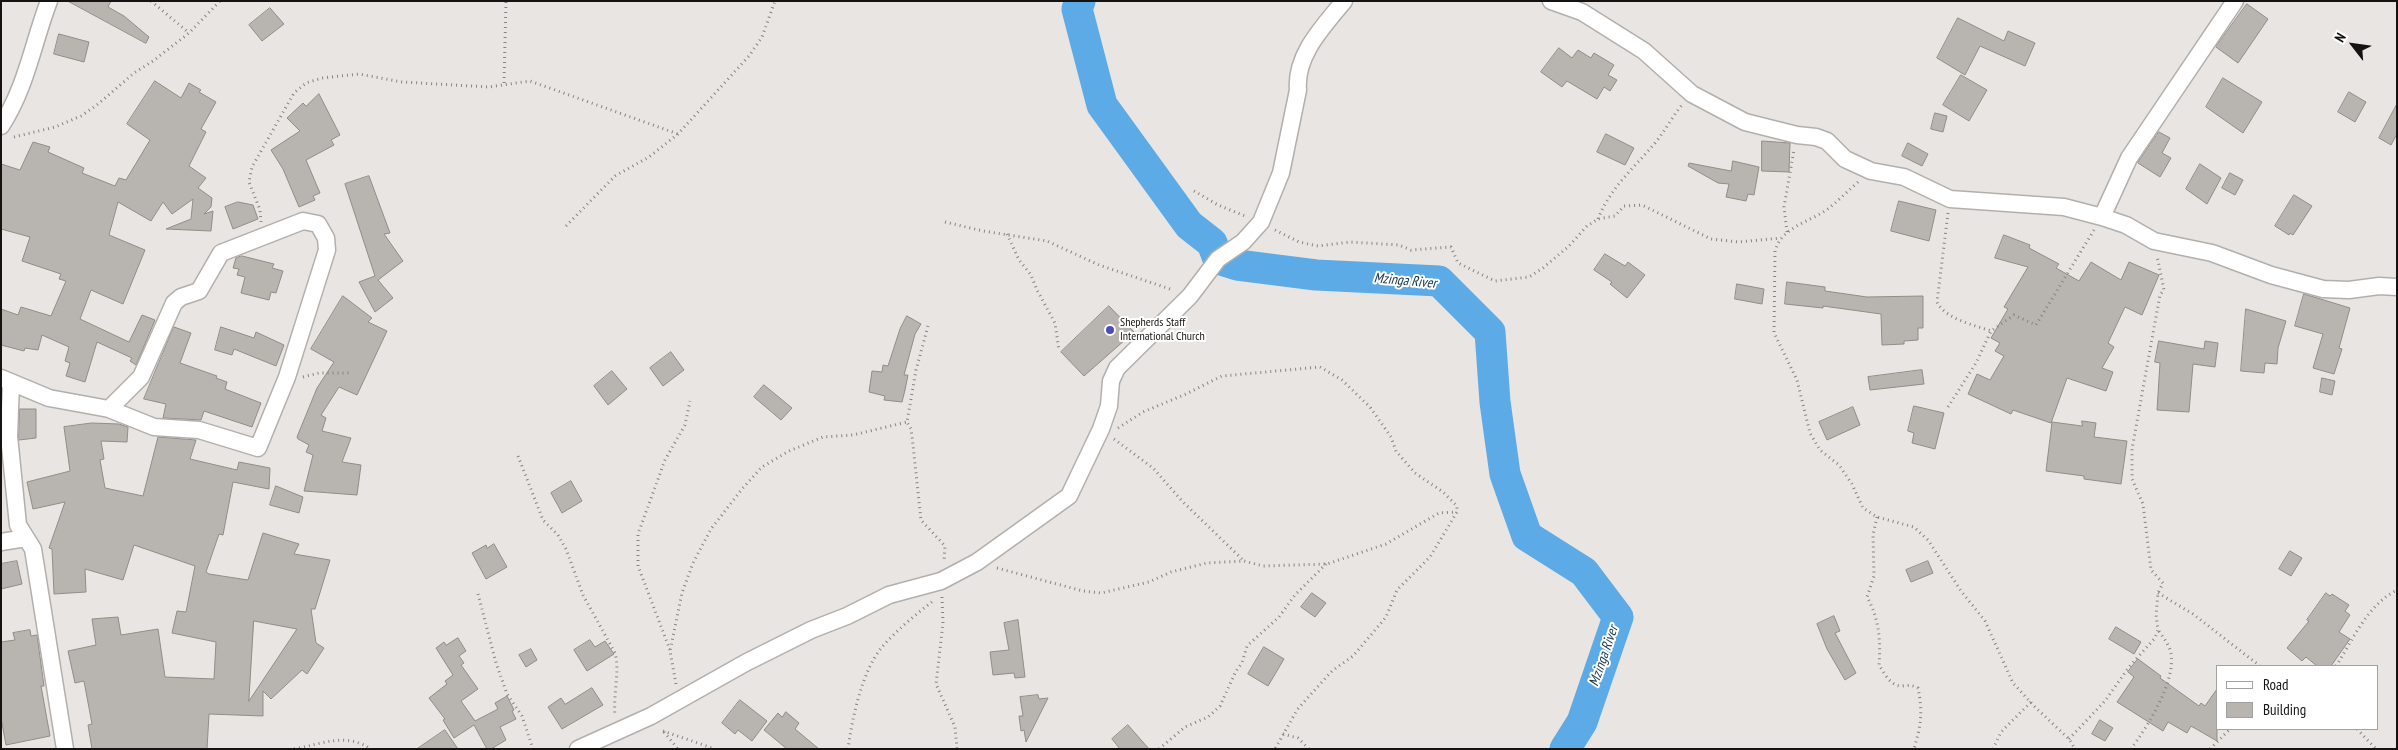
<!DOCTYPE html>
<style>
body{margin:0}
#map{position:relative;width:2398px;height:750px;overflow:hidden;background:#e9e5e2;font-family:"PT Sans Narrow",sans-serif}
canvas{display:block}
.frame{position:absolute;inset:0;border:2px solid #151312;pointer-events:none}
.legend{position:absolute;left:2216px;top:665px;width:162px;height:65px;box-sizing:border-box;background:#fff;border:1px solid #a1a1a0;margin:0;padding:6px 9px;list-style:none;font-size:15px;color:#151312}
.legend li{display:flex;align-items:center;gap:10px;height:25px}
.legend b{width:25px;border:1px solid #a1a1a0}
.north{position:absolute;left:2328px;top:20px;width:50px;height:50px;-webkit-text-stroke:4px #fff;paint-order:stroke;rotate:300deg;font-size:14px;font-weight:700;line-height:20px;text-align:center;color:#151312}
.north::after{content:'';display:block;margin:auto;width:18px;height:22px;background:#151312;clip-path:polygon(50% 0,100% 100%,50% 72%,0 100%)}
</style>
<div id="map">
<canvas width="2398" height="750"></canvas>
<div class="frame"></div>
<ul class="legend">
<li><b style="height:6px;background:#fff"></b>Road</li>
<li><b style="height:14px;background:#b8b4b0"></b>Building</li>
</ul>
<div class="north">N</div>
</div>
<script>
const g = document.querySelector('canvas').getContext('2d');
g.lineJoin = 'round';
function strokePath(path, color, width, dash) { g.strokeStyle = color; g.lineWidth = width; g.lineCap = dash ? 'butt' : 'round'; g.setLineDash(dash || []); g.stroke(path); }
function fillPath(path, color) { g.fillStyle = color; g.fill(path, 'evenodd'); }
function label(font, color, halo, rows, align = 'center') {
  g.font = font + ' "PT Sans Narrow",sans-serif'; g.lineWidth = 4; g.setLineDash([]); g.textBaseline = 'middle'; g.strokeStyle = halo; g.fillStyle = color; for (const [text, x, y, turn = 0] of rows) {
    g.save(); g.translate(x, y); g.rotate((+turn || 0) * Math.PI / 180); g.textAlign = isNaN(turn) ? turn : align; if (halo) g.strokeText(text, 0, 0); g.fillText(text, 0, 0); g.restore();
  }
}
strokePath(new Path2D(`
 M1080,1L1077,9L1102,105L1189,225L1212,243L1218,259L1237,265L1316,275L1439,281L1490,332L1495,402L1505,474L1527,536L1584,572L1618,617L1582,722L1565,749`), '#5cabe6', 31);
const building = new Path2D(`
 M68,1H111L108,7L124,16L149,37L146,43Z
 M2247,4L2268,19L2238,63L2216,47Z
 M270,8L284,24L262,41L249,25Z
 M1958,18L2004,41L2008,31L2035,43L2025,66L1980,46L1965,75L1937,58Z
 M59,34L89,42L84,62L54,54Z
 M1559,48L1572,58L1578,50L1591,58L1594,53L1614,65L1608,75L1617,80L1610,91L1604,87L1597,99L1567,81L1562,87L1541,72Z
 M1961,75L1987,90L1969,121L1943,105Z
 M2223,78L2262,102L2243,133L2206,107Z
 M155,81L181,98L189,83L201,90L199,92L216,102L201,129L206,132L189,166L206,178L198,188L212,198L211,207L204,214L213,211L211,231L166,229L191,219L193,199L172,214L163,202L151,221L118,202L109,235L145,250L123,304L91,290L80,319L129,342L142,315L155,320L136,365L130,361L132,358L97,342L85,382L66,376L70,363L65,361L69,347L42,335L38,350L25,348L24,351L1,345V309L18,315L21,307L51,316L66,281L59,279L61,274L22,261L30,237L1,229V164L20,170L33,142L50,147L48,152L84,168L82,173L115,186L119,178L126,180L150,140L127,124Z
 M2349,92L2366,102L2355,122L2338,112Z
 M319,94L340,135L331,140L334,145L306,160L320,193L313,196L315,200L299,207L283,169L271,150L300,131L287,118L303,103L306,106Z
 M2397,104V134L2391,145L2379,138Z
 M1935,113L1947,116L1943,132L1931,129Z
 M2159,132L2170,138L2162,153L2171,158L2160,177L2138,163Z
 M1606,134L1634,148L1625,165L1597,152Z
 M1762,141L1790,143L1789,172L1762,171Z
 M1908,143L1928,154L1922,166L1902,156Z
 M1733,161L1759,167L1754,195L1748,194L1746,201L1726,197L1729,184L1718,183L1688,166L1689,163L1731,171Z
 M2200,164L2221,178L2207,204L2186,189Z
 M2230,173L2243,180L2235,195L2222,188Z
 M369,176L390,233L384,234L403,261L378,280L393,298L375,312L359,282L375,276L345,184Z
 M2294,195L2312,206L2293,235L2290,233L2289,235L2275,226Z
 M1899,201L1936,210L1929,241L1891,231Z
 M238,202L253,205L258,219L233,229L225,207Z
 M2004,235L2030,245L2029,248L2059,264L2056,268L2079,281L2091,262L2121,280L2129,262L2159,275L2142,315L2125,307L2108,343L2114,347L2102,368L2113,372L2106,391L2067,378L2051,423L2013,410L2011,414L1968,394L1977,374L1990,380L2004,356L1995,351L2000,343L1991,338L2008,309L2004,307L2028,267L1995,258Z
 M1605,254L1625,266L1628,262L1645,275L1627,298L1610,284L1612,282L1594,270Z
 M242,256L274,264L272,268L283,271L276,293L271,292L269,300L241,293L245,277L237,275L239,269L233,268L236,258Z
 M1787,282L1825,287V291L1867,297L1923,296V328H1918V340L1904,341V344L1882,345L1881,314L1823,306V308L1785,304Z
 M1737,284L1764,289L1762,304L1735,299Z
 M2304,294L2350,308L2339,348L2342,349L2334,374L2313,368L2323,334L2295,326Z
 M343,296L372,318L368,322L387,331L357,395L339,387L321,415L326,418L322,431L351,438L342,462L361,465L357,495L304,491L313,455L306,452L309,445L298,439L297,437L317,388L334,362L311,349Z
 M1109,306L1134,332L1084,376L1061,352Z
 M2246,309L2286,321L2278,348L2277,364L2265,363L2264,373L2241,371Z
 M907,316L921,324L915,334L904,375H908L905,390L902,402L884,400L885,396L869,392L872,371L882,372L883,365L888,366L900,329Z
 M174,327L191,333L180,363L217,376L216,378L227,382L225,389L261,403L252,427L204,411L201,420L163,418L166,404L144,399Z
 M221,327L254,338L256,332L284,345L276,366L234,349L232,355L215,350Z
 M2159,341L2204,349L2205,341L2218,343L2215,367L2193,364L2189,412L2157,410L2160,363L2155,362Z
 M671,352L684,370L663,386L650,368Z
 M1922,370L1924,384L1870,390L1868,377Z
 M612,371L627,389L608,405L594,386Z
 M2322,378L2335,381L2332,395L2320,392Z
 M764,385L792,408L781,420L754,397Z
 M1914,406L1944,413L1935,449L1912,443L1914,433L1908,431Z
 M1853,407L1860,425L1827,440L1819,422Z
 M20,409H36V438L19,440Z
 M2082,421L2096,423L2094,437L2127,441L2121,484L2084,479V476L2046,471L2052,422L2082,426Z
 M92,423L119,424L128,427L127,442L101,441L104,459L100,460L105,488L143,496L158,437L196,440L190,459L237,470L239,462L270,468L269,489L233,482L223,535L219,534L206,572L209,574L248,580L263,533L299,544L294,554L330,560L315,609H311L316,643L324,648L307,674L302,670L271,699L263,691V716L209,714L207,749H92L88,725L92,724L84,681L75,683L68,651L96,645L92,619L118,617L121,635L158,629L165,677L214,679L216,642L172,633L177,611L186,612L195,566L134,545L123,580L85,569L86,592L54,594L52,549L49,548L65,502L33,509L27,482L70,471L64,427ZM254,621L297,629L249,701Z
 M571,481L582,501L562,513L551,493Z
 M276,486L303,497L299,513L270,505Z
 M494,544L507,567L486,579L472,553L486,545L487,548Z
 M2290,551L2302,558L2291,576L2279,569Z
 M17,561L22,584L1,589V564Z
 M1928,561L1933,573L1911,582L1906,570Z
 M1312,593L1326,603L1315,617L1301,607Z
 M2326,593L2330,596L2332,594L2349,605L2345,611L2350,615L2339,632L2350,639L2331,666H2317L2306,657L2302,661L2287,648L2309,621L2307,620Z
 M1834,616L1840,631L1835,633L1856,673L1845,680L1827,649L1817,624Z
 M1018,620L1025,677L1015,678L1014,673L993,675L990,652L1009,650L1004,623Z
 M2116,627L2141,642L2134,654L2109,639Z
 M30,630L31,636L37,635L44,686H41L50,736L6,745L1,718V642L15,640L13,633Z
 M458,638L466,651L459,656L464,663L461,665L478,689L461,701L475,721L498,709L495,703L507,696L514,710L512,711L516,719L500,727L506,740L491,749H487L474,725L454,738L443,720L445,719L429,698L447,684L445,681L453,675L436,648L444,642L446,645Z
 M590,640L595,647L605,641L614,654L587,671L574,650Z
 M1264,647L1284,659L1268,686L1248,674Z
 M531,649L537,660L526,667L519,655Z
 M2138,659L2161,676L2160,678L2199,706L2201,703L2205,706L2217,689V741L2191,726L2187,733L2168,722L2163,731L2117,702L2134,677L2128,672Z
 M592,688L603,705L562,729L548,707L561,698L565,704Z
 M1038,695L1039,699L1048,698L1026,742L1024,730L1021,731L1019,716H1023L1020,697Z
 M740,700L767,721L752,741L738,730L735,734L722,723Z
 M786,712L799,723L795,729L819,749H787L764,730L778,713L782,717Z
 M2100,720L2113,728L2105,741L2092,734Z
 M1128,725L1149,749H1120L1112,739Z
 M445,730L458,749H417Z`);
fillPath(building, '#b8b4b0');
strokePath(building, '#908d89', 1);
const minor = new Path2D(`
 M1551,1L1582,12L1644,51L1692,94L1745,122L1797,135L1816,137L1827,141L1845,159L1871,171L1904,177L1950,199L2064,207L2102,217L2126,225L2154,241L2212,253L2271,275L2323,289L2349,290L2379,286L2397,287
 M1,126C26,88 33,43 49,1
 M2102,217L2129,158L2235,1
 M1,378L49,398L109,409L154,427L199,430L258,448L287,377L327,250L326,238L318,224L303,221L221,253L199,291L181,297L174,303L141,377L109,409
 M11,383L9,436L18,525L33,549L65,749
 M1,542L26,538
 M578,749L651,716L747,662L811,630L847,616L889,595L941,581L977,562L1069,496L1101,429L1109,406L1111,381L1117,368L1190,296L1218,259L1243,242L1261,222L1281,173L1298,90C1295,55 1323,27 1344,1`);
strokePath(minor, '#b3afac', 19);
strokePath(new Path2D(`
 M151,1L189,33
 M504,83L506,1
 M14,137L55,127L81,116L97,105L134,73L153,61L189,33L220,1
 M1858,182C1848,191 1839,200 1829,208C1811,222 1782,226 1775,251L1774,333L1797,380L1810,433L1820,450L1839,465L1852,484L1863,508L1877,517L1914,527L1928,540L1961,591L1985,621L2013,683L2035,707L2069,739L2075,749
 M1194,191L1218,205L1245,216
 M1948,213L1937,302C1945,319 1974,325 1991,331
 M1598,219C1610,188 1634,168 1655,143C1665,131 1672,117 1682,105
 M261,222L260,210L249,182L252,167L294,93L306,83L322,78L359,74L402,82L489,87L530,81L678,134
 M945,222L983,231L1047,241L1099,265L1173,290
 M566,226L615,176L649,157L678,134L749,56L762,37L775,1
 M1275,230L1299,242L1318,246L1350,242L1399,245L1411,250L1451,247L1458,263L1495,281L1529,277L1543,268L1569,246L1587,226L1598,219L1615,216L1624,206L1642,205L1711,239L1739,242L1781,238
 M1787,232L1784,207L1794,150
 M1007,234L1019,260L1031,275L1037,290L1055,323L1059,351
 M928,326L916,370L907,422L911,429L913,445L921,520L945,546L944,561
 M303,377L319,373H350
 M1948,407L1976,363L1991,331L2014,315L2036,325L2094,230
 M1118,428L1143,412L1186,394L1222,376L1320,367L1342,380L1370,407L1391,437L1396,451L1415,473L1443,492L1457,506V512L1430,557L1397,590L1386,617L1376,629L1353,656L1332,671L1312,693L1297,710L1275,749
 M1114,439L1153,468L1182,501L1244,561
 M518,456L543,520L558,535L566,549L583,595L615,653C620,671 613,695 615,716
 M1877,517L1873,535L1874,576L1867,597C1879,618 1881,641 1879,665C1885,674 1890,686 1902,686C1909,685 1912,685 1918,688C1923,713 1921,725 1914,749
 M997,568L1083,591L1101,593L1149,582L1171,572L1207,563L1244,561L1263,566L1327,564L1386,544L1439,513L1457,512
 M2158,593L2193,614L2260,666
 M478,594L496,663L507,694L522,716L533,749
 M942,597L943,623L936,684L955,727L957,749
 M670,650L638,566V534L665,460L685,425L690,401
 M2336,666C2353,640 2367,605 2397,590
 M676,684L670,651L682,593L693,563L711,529L742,489L762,467L789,451L823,437L853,435L907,422
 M2357,729L2376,749
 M663,731L715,749
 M664,732L678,749
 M1283,734L1298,738L1309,749
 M2069,739L2105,701L2129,667L2155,638L2158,630L2156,615L2158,593L2163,583L2151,570L2143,504L2132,479V449L2160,295L2164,290L2157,256
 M294,749C323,744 345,732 371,749
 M848,749C852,719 862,671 882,647C897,630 915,615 933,601
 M1159,749L1185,727L1208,717L1220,706L1236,671L1242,663L1247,646L1279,617L1295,595L1326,564
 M1993,749L2001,732L2031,702
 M2131,749C2147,727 2181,675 2169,647C2166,641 2162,635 2158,630
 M2210,749L2230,729`), '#878482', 3, [1, 4]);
strokePath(minor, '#fff', 16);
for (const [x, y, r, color] of [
 [1110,330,5,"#4b4bc2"]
]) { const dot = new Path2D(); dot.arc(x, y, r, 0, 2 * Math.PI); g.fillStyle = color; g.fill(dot); strokePath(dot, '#fff', 2); }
label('12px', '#151312', '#fff', [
 ["Shepherds Staff",1120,323],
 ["International Church",1120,337]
], 'left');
label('italic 14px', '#13354e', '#fff', [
 ["Mzinga River",1405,281,5],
 ["Mzinga River",1604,656,-71]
]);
</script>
